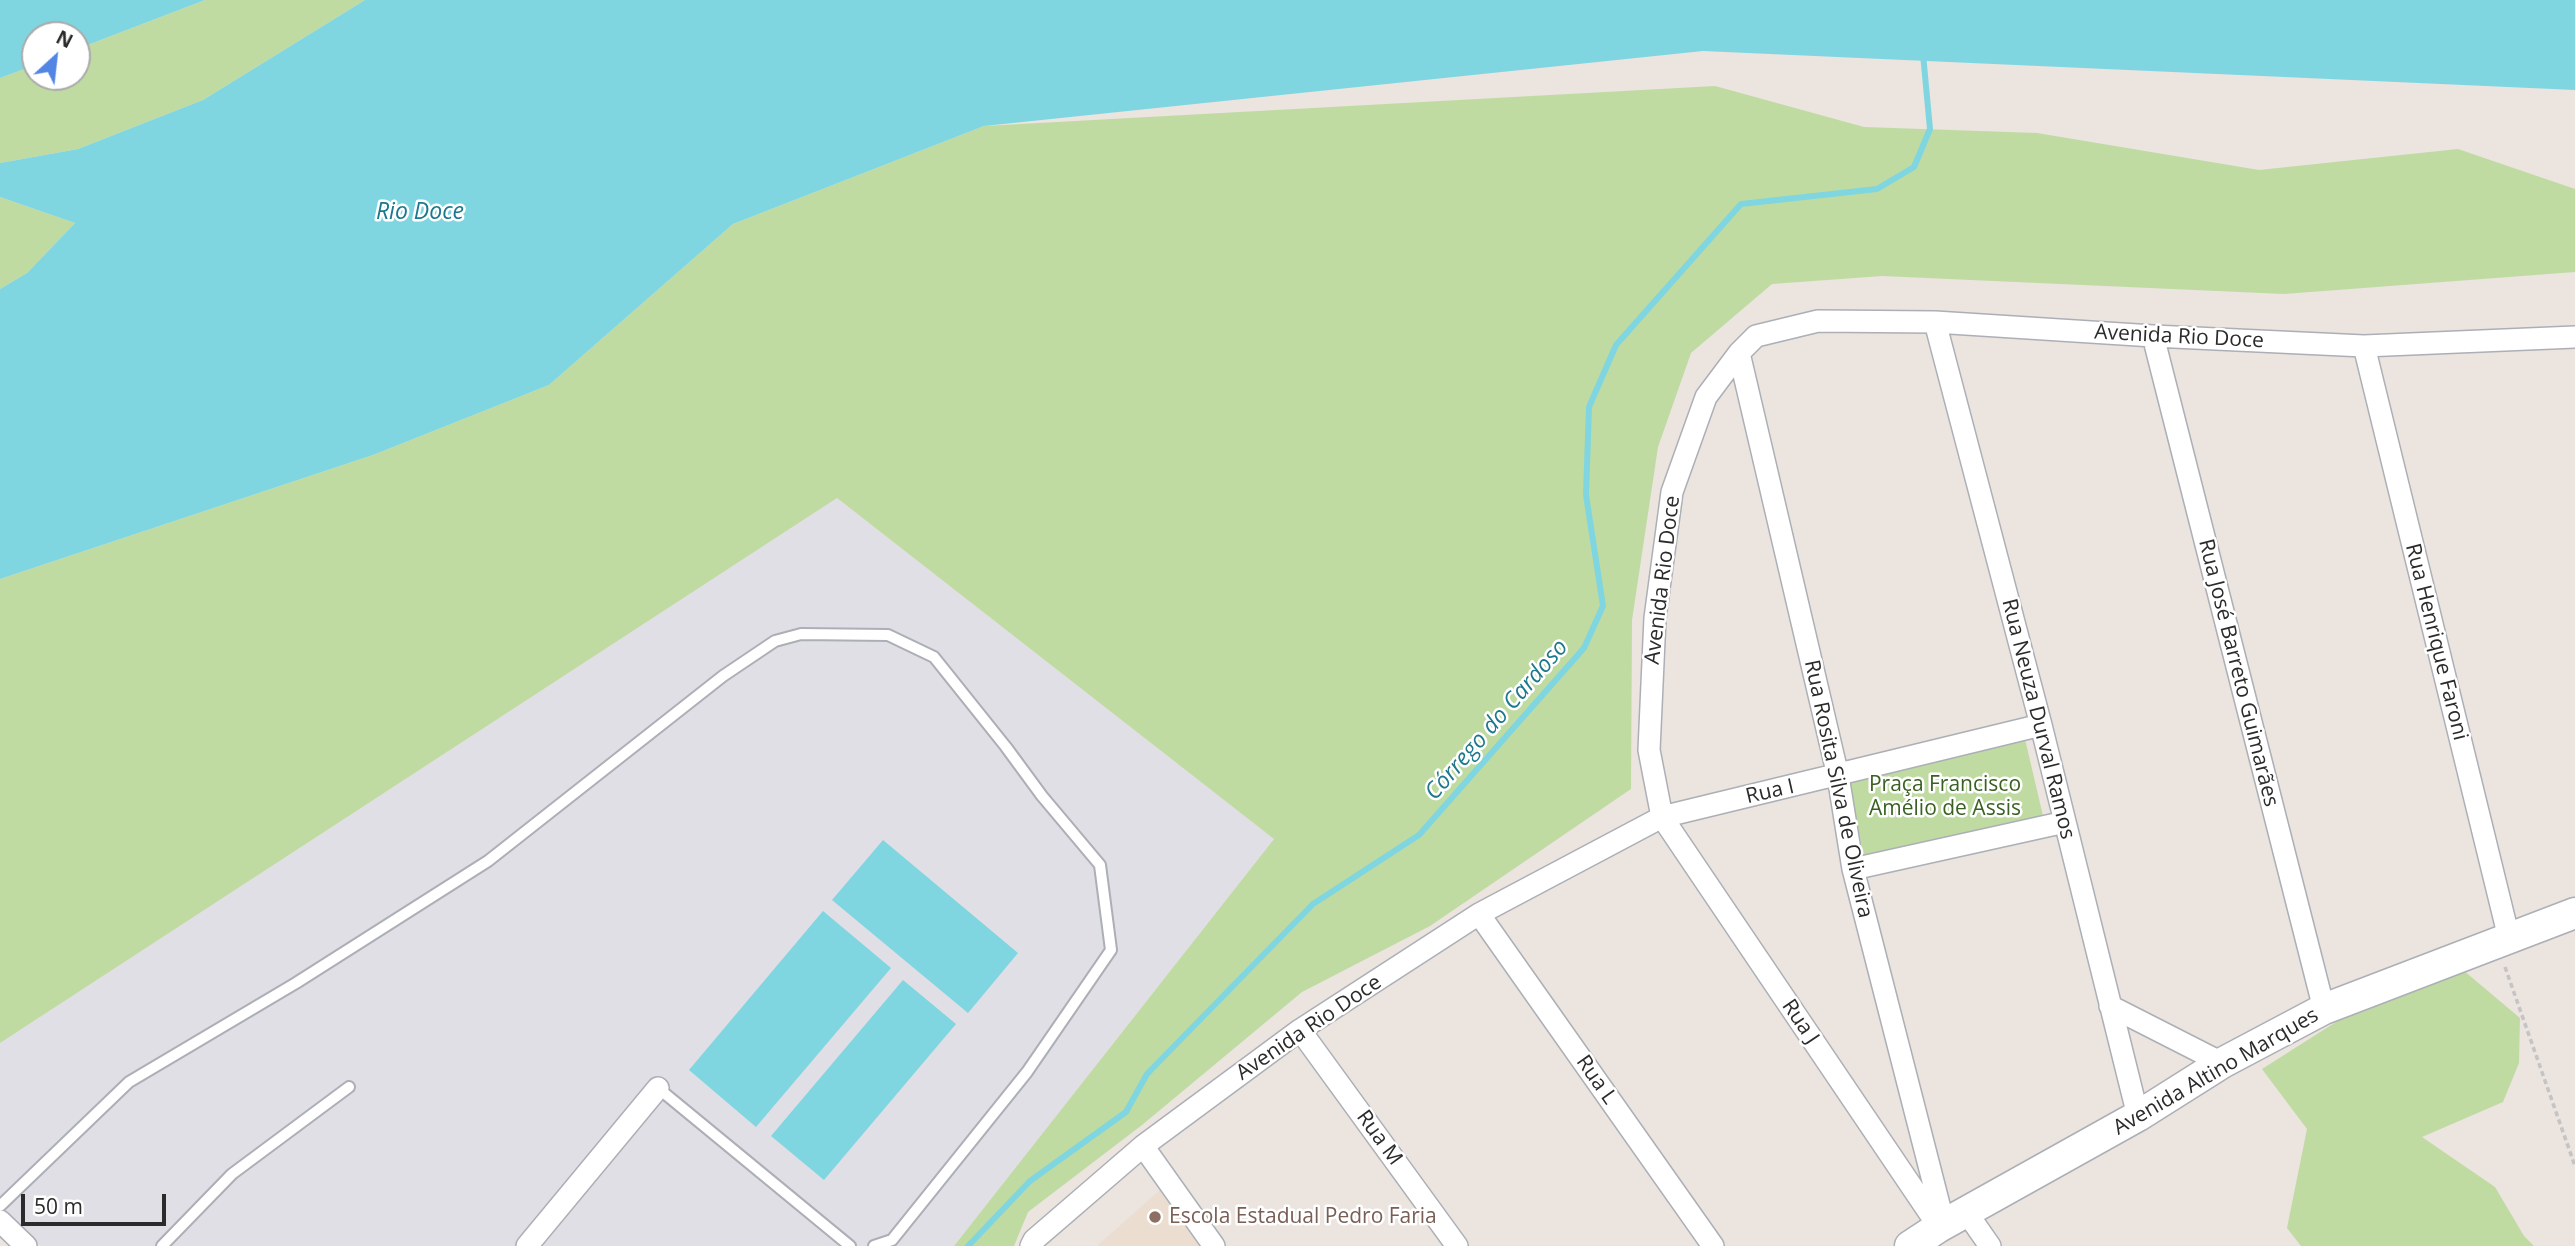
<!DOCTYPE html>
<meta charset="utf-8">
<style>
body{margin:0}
#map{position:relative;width:2575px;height:1246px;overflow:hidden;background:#ebe4df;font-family:"Open Sans",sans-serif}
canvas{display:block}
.north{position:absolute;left:21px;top:21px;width:70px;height:70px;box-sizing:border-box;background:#fff;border:2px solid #aaa;border-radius:50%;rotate:27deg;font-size:19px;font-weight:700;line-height:28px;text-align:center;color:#2b2b2b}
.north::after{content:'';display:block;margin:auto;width:24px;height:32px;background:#5385e5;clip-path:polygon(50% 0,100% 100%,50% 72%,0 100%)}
.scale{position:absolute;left:21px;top:1194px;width:145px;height:32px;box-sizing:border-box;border:4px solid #2b2b2b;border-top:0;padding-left:9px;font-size:21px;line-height:24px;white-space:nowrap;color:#2b2b2b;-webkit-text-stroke:5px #fff;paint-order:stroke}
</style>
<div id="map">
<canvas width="2575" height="1246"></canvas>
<div class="north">N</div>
<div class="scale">50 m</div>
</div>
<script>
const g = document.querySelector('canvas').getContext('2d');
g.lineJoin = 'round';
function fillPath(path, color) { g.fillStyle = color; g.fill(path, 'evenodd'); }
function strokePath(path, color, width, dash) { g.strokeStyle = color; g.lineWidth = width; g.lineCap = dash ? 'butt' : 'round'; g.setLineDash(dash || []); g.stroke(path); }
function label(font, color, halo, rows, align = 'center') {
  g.font = font + ' "Open Sans",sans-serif'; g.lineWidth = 5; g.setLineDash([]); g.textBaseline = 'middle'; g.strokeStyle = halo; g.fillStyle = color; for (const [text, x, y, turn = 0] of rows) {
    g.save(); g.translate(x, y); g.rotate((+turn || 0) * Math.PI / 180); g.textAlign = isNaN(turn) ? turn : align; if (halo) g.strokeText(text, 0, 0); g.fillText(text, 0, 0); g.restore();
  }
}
fillPath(new Path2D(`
 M837,498L1274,839L954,1246H41L0,1213V1043Z`), '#e0dfe5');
fillPath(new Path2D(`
 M1161,1189L1200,1246H1097Z`), '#ebded1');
fillPath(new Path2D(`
 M205,0H365L203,100L78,149L0,163V78L35,65V77H77V49Z
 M1715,86L1864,127L2037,133L2259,170L2458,149L2575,189V272L2284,294L1882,276L1772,284L1691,353L1658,447L1632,620L1631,789L1430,926L1302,992L1142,1125L1028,1212L1014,1246H954L1274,839L837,498L0,1043V579L373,455L549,385L733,224L984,126Z
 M0,197L75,223L27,273L0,289Z
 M2025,739L2043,816L1864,856L1847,779Z
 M2463,970L2520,1018L2519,1063L2503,1102L2422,1137L2495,1187L2524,1236L2534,1246H2301L2287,1228L2307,1129L2262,1069L2347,1015Z`), '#bfdba2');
fillPath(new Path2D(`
 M0,0H205L77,49V35H35V65L0,78Z
 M365,0H2575V90L1703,51L984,126L733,224L549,385L373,455L0,579V289L27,273L75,223L0,197V163L78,149L203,100Z
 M883,840L1018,953L968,1013L832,900Z
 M823,911L891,968L756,1127L689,1070Z
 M903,980L956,1024L824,1180L771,1136Z`), '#7fd6e1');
strokePath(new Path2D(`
 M968,1246L1030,1181L1126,1112L1147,1074L1313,904L1419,835L1584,648L1603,606L1586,495L1589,407L1616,345L1741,204L1877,189L1914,167L1930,129L1923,54`), '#7fd6e1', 6);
const service = new Path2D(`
 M658,1088L850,1246
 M0,1206L129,1082L296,983L488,861L723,676L775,641L801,634L888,635L934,657L1006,747L1042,796L1100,865L1111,950L1027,1072L892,1240L874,1246
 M162,1246L232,1174L349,1087`);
const minor = new Path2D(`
 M1935,322L2041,725L2138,1116
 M2153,336L2324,1009
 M2364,346L2509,938
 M1739,353L1838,776L1853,869L1944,1224
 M1853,869L2065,822
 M1479,914L1713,1246
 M2110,1006L2222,1063
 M1300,1030L1457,1246
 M1143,1146L1214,1246
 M1967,1213L1990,1246
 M0,1221L26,1246
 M1939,1227L1662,817L1649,750L1655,618L1672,492L1706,397L1739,353L1756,336L1818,321L1935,322L2153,336L2364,346L2575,337
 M527,1246L658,1088
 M1031,1246L1034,1240L1143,1146L1300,1030L1479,914L1662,817L2041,725`);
const secondary = new Path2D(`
 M1910,1246L1939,1227L2138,1116L2222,1063L2324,1009L2575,913`);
strokePath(service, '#acafb6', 14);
strokePath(minor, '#acafb6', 24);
strokePath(secondary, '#acafb6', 33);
strokePath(new Path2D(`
 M2505,967L2575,1166`), '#c4c4c4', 3.5, [5, 3.5]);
strokePath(service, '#fff', 10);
strokePath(minor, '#fff', 21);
strokePath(secondary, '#fff', 30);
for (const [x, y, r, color] of [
 [1155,1217,7,"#8d6e63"]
]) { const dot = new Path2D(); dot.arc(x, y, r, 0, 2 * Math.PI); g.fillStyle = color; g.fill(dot); strokePath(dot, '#fff', 2.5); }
label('21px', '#2b2b2b', '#fff', [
 ["Avenida Rio Doce",2179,337,3],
 ["Avenida Rio Doce",1663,580,-83],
 ["Rua Henrique Faroni",2436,642,76],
 ["Rua José Barreto Guimarães",2238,673,76],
 ["Rua Neuza Durval Ramos",2038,719,76],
 ["Rua Rosita Silva de Oliveira",1838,789,78],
 ["Rua I",1770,792,-13],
 ["Rua J",1800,1022,56],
 ["Avenida Rio Doce",1309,1028,-34],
 ["Avenida Altino Marques",2216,1072,-30],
 ["Rua L",1596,1080,55],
 ["Rua M",1379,1138,54]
]);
label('21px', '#3a6123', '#fff', [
 ["Praça Francisco",1945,785],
 ["Amélio de Assis",1945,809]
]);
label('21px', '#785e54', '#fff', [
 ["Escola Estadual Pedro Faria",1169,1217]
], 'left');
label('italic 23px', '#1d788d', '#fff', [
 ["Rio Doce",420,212],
 ["Córrego do Cardoso",1497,720,-49]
]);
</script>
